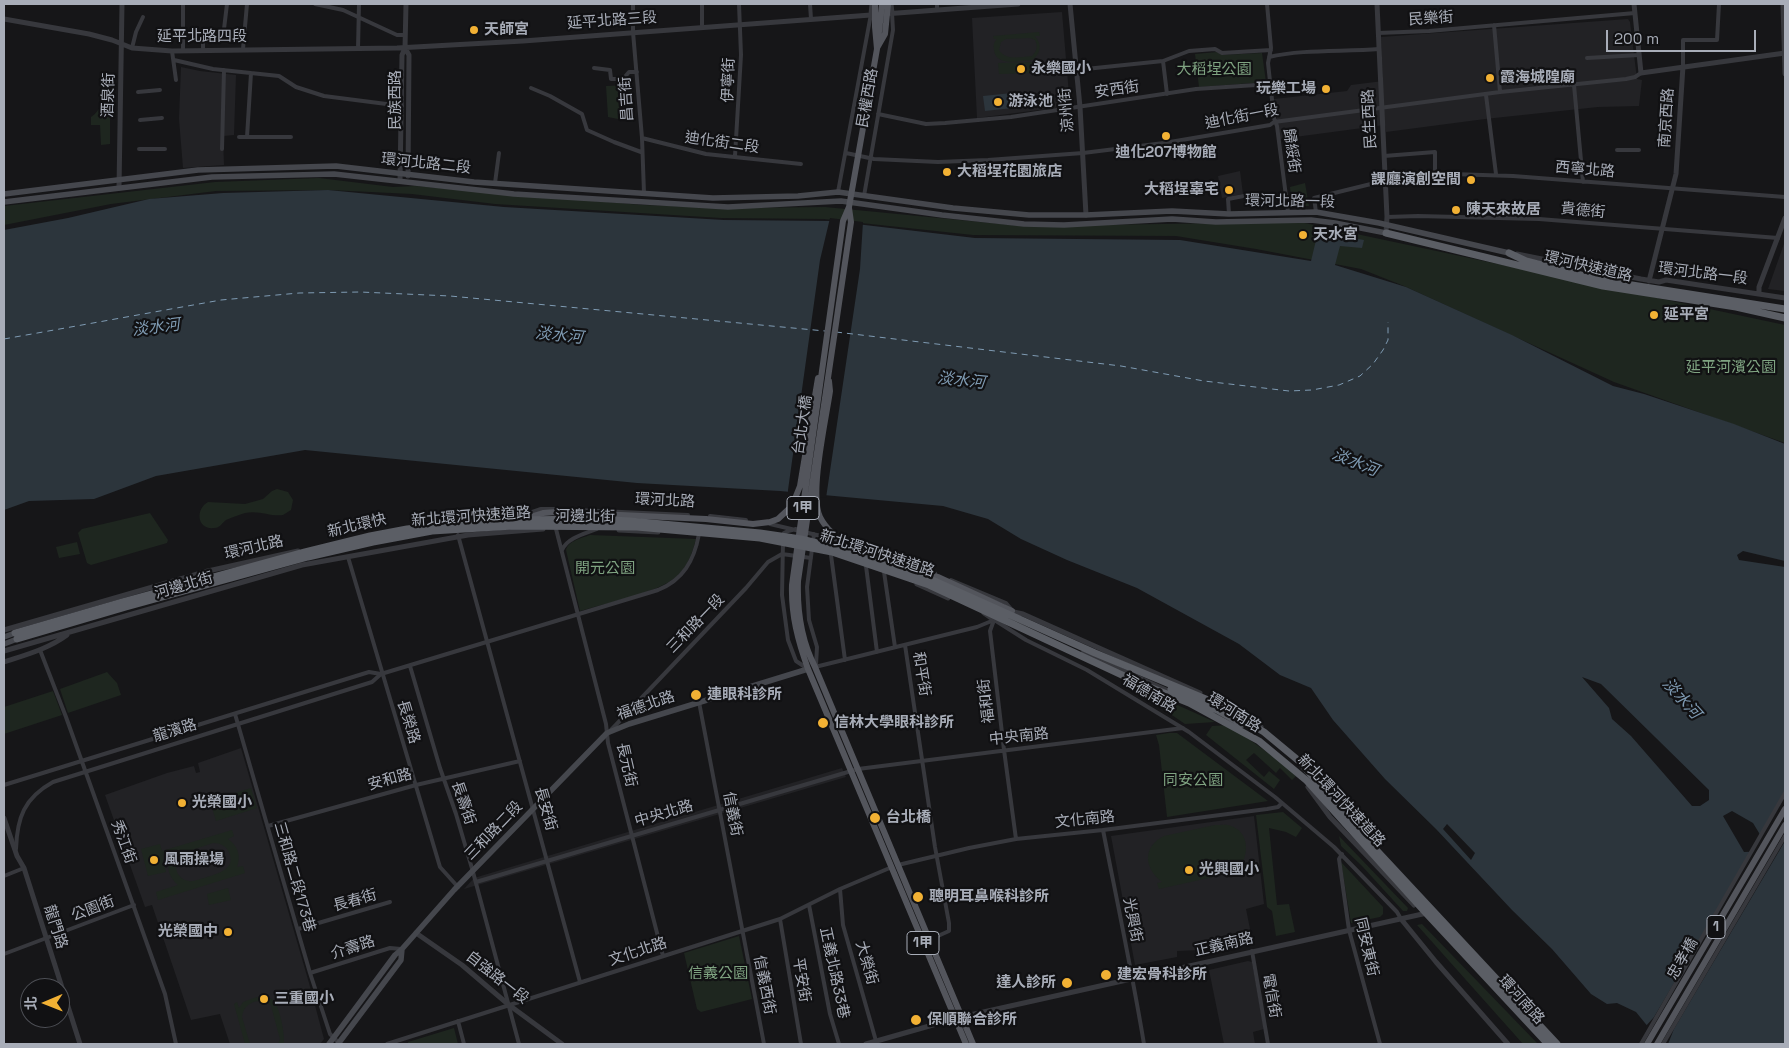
<!DOCTYPE html>
<meta charset="utf-8">
<style>
body{margin:0}
#map{position:relative;width:1789px;height:1048px;overflow:hidden;background:#161618;font-family:"Space Grotesk","Noto Sans TC",sans-serif}
canvas{display:block}
.frame{position:absolute;inset:0;border:5px solid #a8adb8;pointer-events:none}
.north{position:absolute;left:20px;top:978px;width:50px;height:50px;box-sizing:border-box;background:#111113;border:1px solid #4d4f55;border-radius:50%;rotate:269deg;font-size:14px;font-weight:700;line-height:20px;text-align:center;color:#a8adb8}
.north::after{content:'';display:block;margin:auto;width:18px;height:22px;background:#f2b134;clip-path:polygon(50% 0,100% 100%,50% 72%,0 100%)}
.scale{position:absolute;left:1606px;top:30px;width:150px;height:22px;box-sizing:border-box;border:2px solid #a8adb8;border-top:0;padding-left:6px;font-size:15px;line-height:18px;white-space:nowrap;color:#a8adb8;-webkit-text-stroke:4px #111113;paint-order:stroke}
</style>
<div id="map">
<canvas width="1789" height="1048"></canvas>
<div class="frame"></div>
<div class="north">北</div>
<div class="scale">200 m</div>
</div>
<script>
const g = document.querySelector('canvas').getContext('2d');
g.lineJoin = 'round';
function fillPath(path, color) { g.fillStyle = color; g.fill(path, 'evenodd'); }
function strokePath(path, color, width, dash) { g.strokeStyle = color; g.lineWidth = width; g.lineCap = dash ? 'butt' : 'round'; g.setLineDash(dash || []); g.stroke(path); }
function label(font, color, halo, rows, align = 'center') {
  g.font = font + ' "Space Grotesk","Noto Sans TC",sans-serif'; g.lineWidth = 4.5; g.setLineDash([]); g.textBaseline = 'middle'; g.strokeStyle = halo; g.fillStyle = color; for (const [text, x, y, turn = 0] of rows) {
    g.save(); g.translate(x, y); g.rotate((+turn || 0) * Math.PI / 180); g.textAlign = isNaN(turn) ? turn : align; if (halo) g.strokeText(text, 0, 0); g.fillText(text, 0, 0); g.restore();
  }
}
fillPath(new Path2D(`
 M1062,12L1070,106L977,118L972,18Z
 M1628,19L1630,22L1637,79L1642,80L1639,106L1598,107L1485,119L1386,132L1385,125L1280,139L1274,99L1347,91L1351,85L1383,81L1381,37Z
 M181,67L200,71L236,75L234,135L223,136L224,165L183,168L179,119Z
 M1240,171L1243,194L1222,198L1218,176Z
 M1785,241V291L1768,289Z
 M241,748L309,983L324,1039L320,1044H230L220,1014L191,1020L152,905L145,907L105,795L167,773L194,766L196,773L200,772L198,763Z
 M842,768L846,777L464,889L474,878Z
 M1254,816L1264,904L1246,909L1252,939L1221,945L1216,942L1209,944L1201,950L1177,951V957L1135,965L1111,836Z
 M1248,961L1252,962L1264,1029L1253,1032L1255,1044H1224L1209,970Z`), '#222225');
fillPath(new Path2D(`
 M1039,32L1040,36H1035C1042,44 1041,54 1032,60C1020,61 996,67 994,50C993,45 994,42 997,39H994L993,36ZM1030,38L1035,40C1038,46 1037,51 1032,56C1020,57 1006,61 999,50L1001,42L1006,39Z
 M1217,52L1222,55L1262,53L1266,82L1199,87L1195,54Z
 M1034,62L1035,73L999,74L998,63Z
 M107,85L110,87V144L101,145L100,125H91V117C103,109 102,99 102,86Z
 M630,85L633,122L608,117L606,86Z
 M319,178L393,187L415,186L643,205L726,208L825,207L1022,226L1300,222L1785,325V443L1614,382L1404,286L1361,269L1256,249L1176,236L973,235L824,219L721,218L495,204L412,194L329,190L216,191L111,204L4,225V206L215,182Z
 M1305,183L1309,206H1292L1290,187Z
 M277,489L288,492L293,500L291,510L283,515C271,517 260,510 245,513C239,515 232,517 226,520C222,523 220,528 214,528C197,530 195,509 208,502L245,504L263,499L272,491Z
 M150,513L168,540L167,543L91,565L87,563L78,533L82,529Z
 M590,535L696,539C692,553 688,567 676,577C660,592 603,604 580,611L566,550C568,541 582,538 590,535Z
 M77,542L80,554L59,558L56,547Z
 M107,672L117,683L121,695L68,713L60,689Z
 M1142,689L1215,722L1185,724L1138,692Z
 M53,691L62,715L4,734V707Z
 M1229,725L1285,765L1296,776L1292,780L1280,768L1276,773L1254,753L1246,760L1264,777L1269,771L1280,780L1274,789L1206,735L1212,726Z
 M1169,733H1177L1268,801L1167,817L1159,745L1156,735Z
 M251,788L257,808L216,821L210,801Z
 M1283,812L1302,828L1296,837L1286,832L1269,828L1277,905L1289,904L1295,932L1276,936L1272,911L1267,907L1256,815Z
 M1215,825C1221,825 1227,824 1231,826C1248,832 1249,851 1242,863H1249V869L1159,889L1157,883L1162,882C1144,868 1142,847 1164,836Z
 M232,830L234,836L228,839C238,846 241,856 237,867L243,866L245,873L158,900L156,892L178,885C169,877 166,868 170,857L164,858L162,852L166,872L148,876L141,849L160,844L162,851ZM213,843C220,843 226,846 229,852C237,870 216,874 204,878C199,879 194,882 189,881C175,879 173,864 180,854Z
 M1339,836L1408,908L1407,911H1403L1362,866L1341,846Z
 M1341,862L1383,907V914L1380,917L1351,923Z
 M228,888L231,900L209,905L207,894Z
 M1422,924L1538,1044H1523L1417,925Z
 M739,936L752,999L701,1012L697,1009L684,953Z
 M257,997C262,997 269,996 273,1000C280,1007 285,1035 284,1044H278L280,1039L271,1006C262,996 243,1002 242,1017L250,1044H245L234,1004L237,1002L239,1008L243,1002Z
 M454,1028L458,1044H408V1042Z`), '#1e261f');
fillPath(new Path2D(`
 M1012,93L1013,108L985,111L983,96Z
 M328,190L504,207L724,220L831,221L975,238L1180,240L1311,261L1318,232L1364,240L1362,248L1340,246L1335,265L1406,287L1512,335L1613,386L1644,394L1734,424L1785,444V561L1743,551L1737,555L1739,560L1785,567V1044H1662L1636,1012L1617,1003L1607,1004L1591,994L1552,949L1512,910L1436,829L1385,779L1333,720L1311,688L1280,675L1239,644L1137,588L1067,560L1021,539L988,519L943,506L780,491L637,483L305,450L156,476L94,499L29,501L4,510V230L68,218L149,199L223,193ZM1582,677L1601,684L1709,790V800L1700,806H1692L1631,736L1612,719L1609,708ZM1732,811L1753,823L1770,851L1744,852L1723,816Z`), '#2c353c');
fillPath(new Path2D(`
 M830,218L863,222L860,269L826,498L788,494V490L820,260Z
 M1785,794V841L1674,1029L1668,1044H1659L1645,1027L1654,1017L1753,849H1766L1759,838Z
 M1447,824L1475,853L1471,860L1443,829Z`), '#161618');
strokePath(new Path2D(`
 M836,332L1121,366L1204,381L1289,391L1312,390L1339,385L1360,376L1373,364L1383,350L1388,340V322
 M4,339L221,300L299,293L360,292L450,296L825,331`), '#7f9bb3', 1, [6, 5]);
strokePath(new Path2D(`
 M315,4L343,10L397,35H405
 M633,4V32L642,138L644,193
 M702,4V27
 M810,4L811,19
 M937,4V10
 M1267,4L1271,48L1268,63L1274,118L1277,126L1288,212
 M1494,25L1500,92
 M1378,33L1429,31L1635,13
 M132,48L136,32L143,17
 M243,49L247,4
 M358,49L359,4
 M183,50V4
 M203,50V35L206,31L222,32L224,29L227,4
 M172,51L176,80
 M1269,57C1303,49 1344,52 1379,49
 M1587,58L1639,55
 M174,60L213,69L279,76L296,87L324,96L402,106
 M1163,61L1167,94
 M1683,66V40H1717L1719,4
 M594,68L610,70L611,79H623L629,72H637
 M1076,70L1163,61L1189,51L1215,49L1222,53L1271,50
 M1574,85L1583,182
 M531,88L550,96L582,114L587,130L614,142L641,152
 M138,92L160,90
 M1486,95L1496,174
 M878,114L926,124L945,123L1011,117L1196,89L1271,84
 M140,120L162,118
 M239,137H291
 M247,137L251,73
 M642,138L706,154L801,164
 M139,149H165
 M222,149L224,70
 M1617,150H1639
 M846,153L874,159L938,162L988,160L1083,153L1164,143L1270,125L1274,122L1500,92L1626,79L1635,77L1641,73
 M735,156L741,55L739,4
 M1384,156L1435,152V172
 M495,183L499,153
 M838,192L871,14
 M864,196L893,30L892,13
 M1316,212L1314,198L1379,182L1391,172L1513,176L1785,197
 M1229,214L1228,199L1249,195
 M1387,217L1418,216L1539,219L1778,238
 M710,516L746,520
 M515,518L541,509H556L688,515
 M770,524L838,540
 M556,529L606,724L608,743L663,956
 M814,534L807,587L809,620L817,647L816,665
 M458,535L580,982
 M783,535L784,533L788,531L796,529
 M783,542L782,595L788,640L796,661L808,669
 M852,544L909,562L935,573
 M562,550C567,538 584,534 597,529
 M831,555L845,660
 M348,557L440,867L458,887
 M866,566L877,652
 M884,572L895,647
 M951,580L1006,603L1011,609
 M994,620L990,631L1004,750L1016,839
 M996,621L1026,640L1087,670L1189,732L1275,797L1334,847L1397,912L1401,919
 M905,645L935,847L949,923V931L929,940
 M40,650L66,717L165,994L176,1044
 M410,666L440,768L456,814L473,872L519,1044
 M815,667L977,627L994,620
 M699,702L764,1044
 M235,714L310,973L330,1034L339,1043
 M611,730L746,588L768,562L782,554L811,558
 M4,785L369,672L381,674
 M268,826L416,785L520,761
 M1103,830C1117,901 1132,972 1144,1044
 M16,849C17,818 24,798 53,782L372,682L381,674L658,590C683,580 694,561 699,534
 M1342,854L1339,859L1349,930L1380,1044
 M898,865L969,848L1016,839L1103,830L1267,809L1278,807L1282,803
 M4,876L24,868
 M476,882L858,769L1183,728
 M840,889L843,925L876,1041
 M809,905L830,1014L839,1044
 M780,919L801,1044
 M298,929L390,902
 M1252,951L1268,1044
 M4,954L134,905
 M310,973L390,948L401,949
 M458,1021L464,1044
 M387,1044L780,919L840,889L892,867
 M1641,1044L1785,793
 M1663,1044L1785,836`), '#37383d', 4);
strokePath(new Path2D(`
 M891,4L892,13
 M1070,4L1080,107L1086,215
 M1377,4L1387,217L1386,233
 M1634,4L1641,73L1785,53
 M1783,4L1785,74
 M871,14L872,4
 M4,19L89,34L112,40L132,48L172,51L397,48L523,41L1018,4
 M405,48L409,55L408,176
 M400,181L402,55L405,48L406,4
 M119,188L122,4
 M1517,254L1641,279L1659,282L1666,280L1785,298
 M1649,281L1676,174L1683,66
 M1759,294V287L1785,218
 M619,530L658,532
 M917,584L948,598
 M1009,611L1023,614L1200,693
 M984,613L994,620L1003,621
 M4,630L208,571L298,551
 M4,651L302,565L468,535L543,529
 M1083,653L1166,690
 M4,662C25,655 48,649 67,635
 M1224,705L1261,727
 M1308,787L1330,817L1414,905
 M4,818L17,856L24,868L80,1044
 M1401,919L1436,962L1508,1044
 M416,933L462,965L509,1005L562,1044
 M866,1044L961,1017L1427,913`), '#37383d', 5);
strokePath(new Path2D(`
 M4,194L198,170L336,166L474,182L713,198L798,196L838,192L953,208L1029,215H1086L1172,211L1229,214L1316,212L1379,223L1509,253
 M4,202L212,177L334,174L514,194L728,207L841,201L942,215L1024,224L1064,225L1172,219L1216,222L1311,220L1335,223L1386,233
 M4,637L15,633
 M4,644L17,639
 M329,1044L395,955L402,949L454,890L607,733L629,724L808,669
 M338,1044L401,960L402,949`), '#45474d', 5.5);
strokePath(new Path2D(`
 M875,4V27L877,49L849,207L843,221L792,585C791,615 798,641 808,669L966,1044
 M878,41L882,4
 M877,48L885,34L888,4
 M849,208L851,222L798,581C797,611 801,640 815,667L973,1044
 M829,381L830,391C826,419 809,494 820,517C827,531 838,539 851,546L938,577L1012,611
 M527,518L543,513L556,512L706,519L753,524L770,522L778,519L792,506L800,486L818,378
 M1647,1044L1785,809
 M1657,1044L1785,825`), '#53555c', 6);
strokePath(new Path2D(`
 M1386,233L1603,286L1736,307L1785,318
 M1509,253L1526,261L1600,280L1785,309
 M15,633L122,602L305,552L370,536L407,529L441,525L515,520L593,519L630,521L760,533L801,539L833,547L930,579L1095,653L1213,702L1264,732L1299,761L1365,838L1557,1044
 M17,639L126,607L308,557L373,542L432,531L513,526L637,527L760,538L832,552L929,585L1137,682L1189,703L1259,741L1306,780L1424,911L1548,1044
 M1171,689L1217,710L1242,724`), '#5b5e65', 7);
for (const [x, y, r, color] of [
 [474,30,5,"#f2b134"],
 [1021,69,5,"#f2b134"],
 [1490,78,5,"#f2b134"],
 [1326,89,5,"#f2b134"],
 [998,102,5,"#f2b134"],
 [1166,136,5,"#f2b134"],
 [947,172,5,"#f2b134"],
 [1471,180,5,"#f2b134"],
 [1229,190,5,"#f2b134"],
 [1456,210,5,"#f2b134"],
 [1303,235,5,"#f2b134"],
 [1654,315,5,"#f2b134"],
 [696,695,6,"#f2b134"],
 [823,723,6,"#f2b134"],
 [182,803,5,"#f2b134"],
 [875,818,6,"#f2b134"],
 [154,860,5,"#f2b134"],
 [1189,870,5,"#f2b134"],
 [918,897,6,"#f2b134"],
 [228,932,5,"#f2b134"],
 [1106,975,6,"#f2b134"],
 [1067,983,6,"#f2b134"],
 [264,999,5,"#f2b134"],
 [916,1020,6,"#f2b134"]
]) { const dot = new Path2D(); dot.arc(x, y, r, 0, 2 * Math.PI); g.fillStyle = color; g.fill(dot); strokePath(dot, '#111113', 2); }
for (const [x, y, w] of [
 [803,508,32],
 [1716,927,18],
 [923,943,32]
]) { const box = new Path2D(); box.roundRect(x - w / 2, y - 11.5, w, 23, 4); g.fillStyle = '#111113'; g.fill(box); strokePath(box, '#a8adb8', 1); }
label('bold 14px', '#a8adb8', null, [
 ["1甲",803,508],
 ["1",1716,927],
 ["1甲",923,943]
]);
label('15px', '#a8adb8', '#111113', [
 ["民樂街",1431,19,-4],
 ["延平北路三段",612,21,-4],
 ["延平北路四段",202,37],
 ["伊寧街",729,80,-88],
 ["安西街",1117,90,-8],
 ["酒泉街",109,95,-88],
 ["民權西路",868,98,-80],
 ["昌吉街",627,99,-94],
 ["民族西路",396,100,-90],
 ["涼州街",1067,110,-95],
 ["迪化街一段",1242,117,-11],
 ["南京西路",1667,118,-86],
 ["民生西路",1370,119,-93],
 ["迪化街二段",722,143,8],
 ["歸綏街",1291,151,82],
 ["環河北路二段",426,164,6],
 ["西寧北路",1585,170,5],
 ["環河北路一段",1290,202,1],
 ["貴德街",1583,211,5],
 ["環河快速道路",1588,267,13],
 ["環河北路一段",1703,274,7],
 ["台北大橋",803,425,-82],
 ["環河北路",665,501,3],
 ["新北環河快速道路",471,517,-4],
 ["河邊北街",585,517,1],
 ["新北環快",357,526,-13],
 ["環河北路",254,548,-13],
 ["新北環河快速道路",877,554,18],
 ["河邊北街",184,586,-16],
 ["三和路一段",696,624,-46],
 ["和平街",921,674,81],
 ["福德南路",1149,694,31],
 ["福和街",987,701,-97],
 ["福德北路",646,706,-19],
 ["環河南路",1234,713,32],
 ["長榮路",408,722,73],
 ["龍濱路",175,731,-17],
 ["中央南路",1019,737,-6],
 ["長元街",626,765,77],
 ["安和路",390,780,-15],
 ["新北環河快速道路",1341,801,47],
 ["長壽街",463,803,71],
 ["長安街",545,809,74],
 ["中央北路",664,814,-16],
 ["信義街",732,814,79],
 ["文化南路",1085,820,-6],
 ["三和路二段",494,831,-46],
 ["秀江街",123,842,70],
 ["三和路二段173巷",294,877,74],
 ["長春街",355,901,-16],
 ["公園街",93,909,-21],
 ["光興街",1132,920,79],
 ["龍門路",55,927,72],
 ["正義南路",1224,945,-13],
 ["同安東街",1366,947,77],
 ["介壽路",353,948,-18],
 ["文化北路",638,952,-18],
 ["忠孝橋",1683,959,-60],
 ["大榮街",866,963,74],
 ["正義北路33巷",834,973,78],
 ["自強路一段",497,978,38],
 ["平安街",801,980,81],
 ["信義西街",764,985,79],
 ["電信街",1271,996,80],
 ["環河南路",1521,1000,48]
]);
label('bold 15px', '#a8adb8', '#111113', [
 ["天師宮",484,30],
 ["永樂國小",1031,69],
 ["霞海城隍廟",1500,78],
 ["玩樂工場",1316,89,"right"],
 ["游泳池",1008,102],
 ["迪化207博物館",1166,153,"center"],
 ["大稻埕花園旅店",957,172],
 ["課廳演創空間",1461,180,"right"],
 ["大稻埕辜宅",1219,190,"right"],
 ["陳天來故居",1466,210],
 ["天水宮",1313,235],
 ["延平宮",1664,315],
 ["連眼科診所",707,695],
 ["信林大學眼科診所",834,723],
 ["光榮國小",192,803],
 ["台北橋",886,818],
 ["風雨操場",164,860],
 ["光興國小",1199,870],
 ["聰明耳鼻喉科診所",929,897],
 ["光榮國中",218,932,"right"],
 ["建宏骨科診所",1117,975],
 ["達人診所",1056,983,"right"],
 ["三重國小",274,999],
 ["保順聯合診所",927,1020]
], 'left');
label('15px', '#7fa381', '#111113', [
 ["大稻埕公園",1214,70],
 ["延平河濱公園",1731,368],
 ["開元公園",605,569],
 ["同安公園",1193,781],
 ["信義公園",718,974]
]);
label('italic 16px', '#7f9bb3', '#111113', [
 ["淡水河",156,328,-7],
 ["淡水河",559,336,6],
 ["淡水河",961,381,6],
 ["淡水河",1355,463,22],
 ["淡水河",1681,699,48]
]);
</script>
